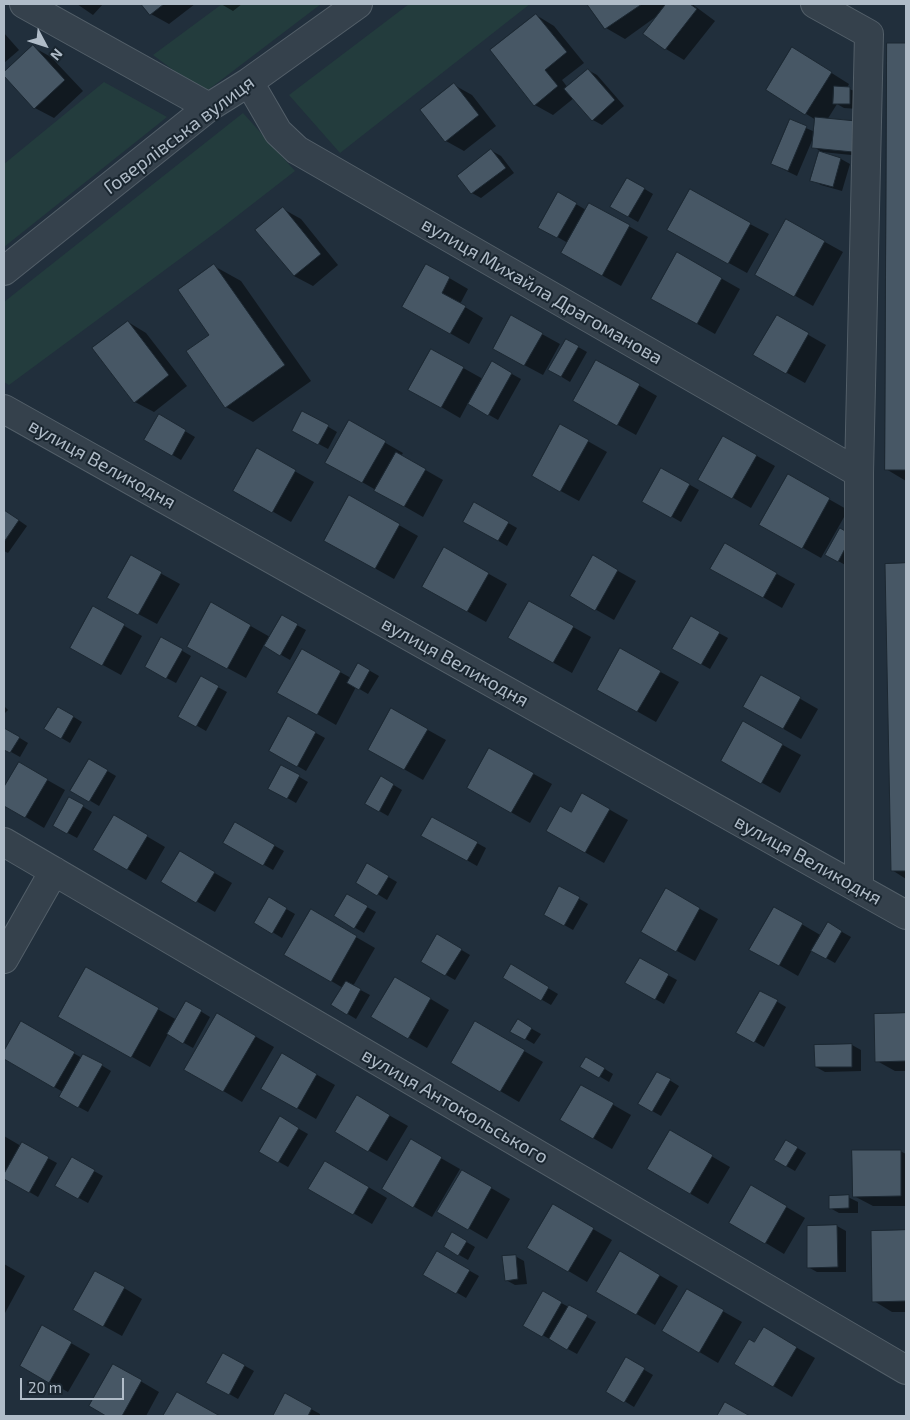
<!DOCTYPE html>
<meta charset="utf-8">
<style>
body{margin:0}
#map{position:relative;width:910px;height:1420px;overflow:hidden;background:#212f3c;font-family:"Exo 2",sans-serif}
canvas{display:block}
.frame{position:absolute;inset:0;border:5px solid #b0bcc8;pointer-events:none}
.north{position:absolute;left:20px;top:20px;width:50px;height:50px;-webkit-text-stroke:4px #1a2630;paint-order:stroke;rotate:130deg;font-size:14px;font-weight:700;line-height:20px;text-align:center;color:#b0bcc8}
.north::after{content:'';display:block;margin:auto;width:18px;height:22px;background:#b0bcc8;clip-path:polygon(50% 0,100% 100%,50% 72%,0 100%)}
.scale{position:absolute;left:20px;top:1378px;width:104px;height:22px;box-sizing:border-box;border:2px solid #b0bcc8;border-top:0;padding-left:6px;font-size:15px;line-height:18px;white-space:nowrap;color:#b0bcc8;-webkit-text-stroke:4px #1a2630;paint-order:stroke}
</style>
<div id="map">
<canvas width="910" height="1420"></canvas>
<div class="frame"></div>
<div class="north">N</div>
<div class="scale">20 m</div>
</div>
<script>
const g = document.querySelector('canvas').getContext('2d');
g.lineJoin = 'round';
function fillPath(path, color) { g.fillStyle = color; g.fill(path, 'evenodd'); }
function strokePath(path, color, width, dash) { g.strokeStyle = color; g.lineWidth = width; g.lineCap = dash ? 'butt' : 'round'; g.setLineDash(dash || []); g.stroke(path); }
function label(font, color, halo, rows, align = 'center') {
  g.font = font + ' "Exo 2",sans-serif'; g.lineWidth = 4; g.setLineDash([]); g.textBaseline = 'middle'; g.strokeStyle = halo; g.fillStyle = color; for (const [text, x, y, turn = 0] of rows) {
    g.save(); g.translate(x, y); g.rotate((+turn || 0) * Math.PI / 180); g.textAlign = isNaN(turn) ? turn : align; if (halo) g.strokeText(text, 0, 0); g.fillText(text, 0, 0); g.restore();
  }
}
fillPath(new Path2D(`
 M222,4H321L204,93L153,55Z
 M409,4H530L340,153L289,95Z
 M104,82L167,117L4,247V164Z
 M243,113L295,171L219,230L9,385L4,382V302Z`), '#233c3d');
fillPath(new Path2D(`
 M77,4H103L93,15Z
 M143,4H195L169,24L151,14Z
 M221,4H242L233,11Z
 M589,4H692L715,21L684,60L666,49L645,34L657,16L625,39L606,28Z
 M536,15L554,26L584,63L562,80L568,88L588,70L597,75L624,106L602,125L593,120L574,98L553,115L535,105Z
 M4,33L19,50L4,63Z
 M888,44H906V481L886,469Z
 M33,47L51,57L83,91L54,118L35,108L4,74Z
 M811,60L849,84L847,88L859,93L858,109L844,108L837,104L827,120L861,156L822,152V154L841,159L850,164L842,191L821,185L812,180L820,151L814,147V136L797,176L772,164L790,121L815,132L816,120L767,90Z
 M454,85L472,95L496,126L464,151L446,141Z
 M492,151L501,156L514,173L481,198L472,193Z
 M628,179L653,194L638,222L612,207Z
 M559,194L586,210L589,204L648,237L621,286L562,253L568,243L540,227Z
 M283,209L301,219L338,265L313,286L294,276Z
 M787,221L843,252L813,306L757,274Z
 M750,224L769,234L747,273L669,230Z
 M678,254L740,289L715,334L653,299Z
 M427,265L468,289L460,304L483,318L469,344L404,307Z
 M214,266L241,281L311,381L253,422L226,407L211,335Z
 M511,317L560,344L543,375L513,359Z
 M777,317L826,345L805,383L755,355Z
 M128,322L146,333L187,386L154,412L135,402Z
 M566,340L587,352L570,382L550,370Z
 M431,350L483,379L492,363L521,379L498,420L468,403L460,418L410,389Z
 M597,361L657,396L636,435L575,401Z
 M303,412L337,432L328,449L293,430Z
 M159,416L195,437L181,460L146,439Z
 M349,422L403,453L401,456L443,480L423,517L327,462Z
 M561,426L607,452L579,501L533,476Z
 M723,437L775,466L751,508L700,479Z
 M257,450L314,482L291,522L235,490Z
 M662,469L699,490L681,522L644,501Z
 M788,476L848,510L821,558L761,524Z
 M350,497L418,536L394,579L344,551Z
 M475,504L517,528L507,546L465,521Z
 M4,510L27,526L8,553L4,551Z
 M860,542L847,566L826,554Z
 M725,545L795,584L782,608L712,568Z
 M444,549L507,584L486,622L424,587Z
 M131,557L180,584L157,624L127,608Z
 M593,557L636,581L614,620L572,596Z
 M906,564V879L892,870L886,565Z
 M530,603L591,637L572,673L509,638Z
 M212,604L270,637L282,617L306,630L290,660L264,645L246,678L207,657Z
 M93,608L142,636L121,675L72,648Z
 M691,618L728,638L710,669L674,649Z
 M162,639L191,656L176,683L146,667Z
 M620,650L679,682L656,722L617,700Z
 M302,651L351,678L358,664L379,676L368,694L356,687L336,725L279,692Z
 M762,677L818,709L801,739L745,707Z
 M201,678L227,692L206,731L180,716Z
 M4,706L8,710L4,714Z
 M59,708L82,722L70,743L46,729Z
 M392,710L446,740L423,780L388,760Z
 M289,718L325,738L306,771L270,750Z
 M743,723L801,755L780,793L722,760Z
 M5,729L28,743L20,757L4,748Z
 M490,750L552,784L530,823L468,788Z
 M89,760L116,776L99,806L72,790Z
 M19,764L65,790L44,828L4,804V790Z
 M282,767L308,782L296,803L270,788Z
 M382,778L402,790L388,816L367,804Z
 M582,794L628,820L604,863L547,831L572,814Z
 M70,799L92,812L77,838L55,826Z
 M114,817L165,847L146,880L95,850Z
 M432,818L486,848L477,866L423,835Z
 M236,824L284,851L273,870L225,842Z
 M180,853L232,883L215,912L163,882Z
 M368,865L397,882L387,900L358,882Z
 M560,888L588,904L573,930L545,914Z
 M666,890L718,919L695,961L643,932Z
 M347,896L376,912L364,933L335,916Z
 M269,899L295,914L282,938L256,922Z
 M774,908L822,936L828,924L851,937L835,963L812,950L798,976L751,949Z
 M311,911L375,948L353,986L370,995L356,1019L333,1005L343,988L286,954Z
 M438,936L470,955L455,980L423,962Z
 M640,960L677,980L664,1004L627,983Z
 M511,966L558,994L551,1005L504,978Z
 M86,969L177,1020L187,1003L210,1017L193,1048L168,1034L150,1067L59,1016Z
 M396,978L449,1010L427,1048L373,1017Z
 M761,992L786,1007L764,1047L738,1032Z
 M906,1014V1071H895L877,1061L876,1015Z
 M218,1015L274,1047L242,1102L186,1069Z
 M518,1021L541,1034L534,1044L512,1031Z
 M21,1023L82,1058L84,1055L111,1071L88,1112L60,1097L63,1092L4,1058V1054Z
 M476,1023L543,1062L519,1102L452,1063Z
 M852,1045L861,1050V1071L825,1072L816,1067Z
 M282,1055L335,1085L316,1119L263,1088Z
 M587,1058L613,1074L609,1082L582,1066Z
 M658,1073L679,1086L661,1116L640,1104Z
 M582,1087L631,1115L612,1149L562,1120Z
 M357,1097L408,1126L387,1161L336,1132Z
 M280,1118L308,1134L288,1167L260,1151Z
 M670,1132L730,1167L708,1204L648,1169Z
 M4,1136L21,1146L22,1144L57,1163L38,1197L7,1179L4,1182Z
 M411,1141L460,1169L432,1217L383,1189Z
 M786,1141L806,1153L795,1171L776,1160Z
 M900,1151L906,1154V1206H873L854,1196Z
 M72,1159L103,1176L88,1203L57,1186Z
 M326,1162L387,1198L372,1224L310,1188Z
 M462,1171L510,1199L487,1239L439,1211Z
 M751,1186L805,1218L784,1254L731,1222Z
 M848,1197L858,1202V1213H839L830,1208Z
 M553,1206L612,1240L587,1282L528,1247Z
 M837,1226L846,1231V1272H817L808,1267Z
 M906,1231V1312H892L874,1301L872,1232Z
 M453,1234L475,1247L468,1260L445,1247Z
 M620,1252L678,1286L655,1325L598,1291Z
 M438,1253L479,1276L466,1298L425,1274Z
 M515,1256L524,1261L527,1284L515,1285L506,1280Z
 M4,1264L25,1276L5,1313L4,1312Z
 M124,1288L142,1299L122,1336L93,1320Z
 M687,1291L742,1322L718,1363L664,1331Z
 M543,1293L596,1322L577,1354L524,1325Z
 M43,1327L90,1354L68,1392L21,1366Z
 M764,1329L815,1358L792,1397L736,1364L755,1344Z
 M224,1354L254,1371L238,1399L208,1382Z
 M626,1359L653,1375L634,1407L608,1391Z
 M113,1365L159,1392L146,1416H108L90,1406Z
 M177,1394L218,1416H165Z
 M286,1395L320,1414V1416H274Z`), '#0007');
const building = new Path2D(`
 M141,4H164L150,15Z
 M587,4H642L605,29Z
 M666,4H690L697,9L665,50L643,34Z
 M536,14L567,52L545,70L558,86L534,106L490,50Z
 M887,43H906V470H885Z
 M33,45L65,80L34,109L4,76V72Z
 M792,47L832,72L805,115L766,90Z
 M588,69L615,100L592,121L564,89Z
 M454,83L479,115L445,142L420,110Z
 M834,86L850,87V104H833Z
 M815,117L856,121L853,152L812,148Z
 M790,119L807,126L788,171L771,164Z
 M491,149L506,168L471,194L457,176Z
 M819,151L841,158L833,187L810,181Z
 M627,178L645,188L628,217L610,207Z
 M690,189L751,223L728,264L667,230Z
 M558,192L577,203L557,238L538,228Z
 M589,203L630,225L602,276L561,253Z
 M283,207L321,254L294,276L255,230Z
 M786,219L825,241L794,297L755,275Z
 M677,252L722,278L697,324L651,299Z
 M214,264L285,365L225,408L186,351L209,335L178,290Z
 M426,264L450,277L442,293L466,306L450,334L402,307Z
 M511,315L543,333L524,366L493,349Z
 M777,315L809,333L786,374L753,355Z
 M128,321L169,375L134,403L92,348Z
 M566,339L579,346L561,377L548,370Z
 M431,349L464,367L441,408L408,390Z
 M596,360L640,384L617,426L573,401Z
 M492,361L512,373L488,416L468,404Z
 M302,411L329,425L318,445L292,431Z
 M159,414L186,430L172,456L144,440Z
 M349,420L386,441L362,483L325,463Z
 M560,424L589,440L560,492L532,476Z
 M723,436L757,455L732,499L698,480Z
 M257,448L296,470L272,513L233,491Z
 M396,452L426,469L404,507L374,491Z
 M661,468L690,484L671,518L642,502Z
 M788,474L830,498L802,549L759,525Z
 M349,495L400,524L375,569L324,541Z
 M474,502L509,522L498,541L463,522Z
 M4,510L19,520L4,542Z
 M840,528L852,535L838,562L825,555Z
 M725,543L777,573L763,598L710,569Z
 M444,547L489,573L467,612L422,587Z
 M131,555L162,572L138,615L107,598Z
 M593,555L618,570L595,611L570,596Z
 M906,563V871H891L885,564Z
 M529,601L574,626L553,663L508,638Z
 M211,602L251,625L227,669L187,647Z
 M93,606L125,624L102,666L70,648Z
 M282,615L298,624L280,656L264,646Z
 M691,616L720,632L701,665L672,649Z
 M161,637L183,649L166,679L145,667Z
 M620,648L661,671L637,712L597,690Z
 M302,649L341,671L317,715L277,693Z
 M358,663L370,670L359,690L347,683Z
 M761,675L801,697L783,729L743,707Z
 M201,676L219,686L196,727L178,717Z
 M58,707L74,716L61,739L44,729Z
 M391,708L428,729L404,770L368,750Z
 M288,716L316,732L297,767L269,751Z
 M743,721L783,744L761,784L721,761Z
 M4,728L20,737L10,753L4,750Z
 M489,748L534,773L511,813L467,788Z
 M89,759L108,770L89,802L70,791Z
 M19,762L48,779L25,818L4,806V787Z
 M281,765L300,775L287,799L268,789Z
 M381,776L394,784L379,812L365,804Z
 M582,793L610,809L585,853L546,831L560,806L571,812Z
 M69,797L84,805L67,834L53,826Z
 M114,815L148,835L127,870L93,850Z
 M432,817L478,842L467,861L421,836Z
 M235,822L275,845L263,866L223,843Z
 M180,851L215,872L196,903L161,882Z
 M367,863L389,876L377,896L356,883Z
 M559,886L580,897L564,926L544,915Z
 M666,888L700,908L676,952L641,932Z
 M347,894L368,906L354,929L334,916Z
 M269,897L287,908L272,934L254,923Z
 M774,907L803,923L779,966L749,950Z
 M311,909L357,936L331,982L284,955Z
 M828,922L842,931L826,959L811,951Z
 M437,934L462,949L445,976L421,962Z
 M640,958L669,974L655,1000L625,983Z
 M511,964L549,987L541,1001L503,978Z
 M86,967L159,1008L131,1058L58,1017Z
 M395,977L431,998L408,1039L371,1017Z
 M346,981L361,989L347,1015L331,1005Z
 M760,991L778,1000L754,1043L736,1033Z
 M186,1001L202,1010L183,1044L167,1034Z
 M217,1013L256,1036L223,1092L184,1070Z
 M906,1013V1061L875,1062L874,1014Z
 M518,1019L532,1028L525,1040L510,1032Z
 M21,1021L75,1052L54,1088L4,1059V1051Z
 M475,1021L525,1050L500,1092L451,1063Z
 M852,1044V1067H815L814,1045Z
 M282,1053L317,1074L297,1109L261,1089Z
 M83,1054L103,1064L78,1108L59,1097Z
 M586,1057L605,1068L599,1078L580,1067Z
 M657,1072L671,1079L652,1112L638,1104Z
 M581,1085L614,1103L593,1139L560,1120Z
 M357,1095L390,1115L368,1152L335,1132Z
 M280,1116L299,1128L278,1163L259,1152Z
 M670,1130L713,1155L690,1194L647,1169Z
 M411,1139L442,1157L413,1208L382,1189Z
 M786,1140L798,1147L786,1167L774,1160Z
 M22,1142L49,1157L29,1193L4,1179V1174Z
 M852,1150H901V1196L853,1197Z
 M72,1157L95,1170L78,1199L55,1186Z
 M325,1161L369,1187L353,1215L308,1189Z
 M462,1170L492,1187L468,1230L437,1212Z
 M751,1185L787,1206L765,1244L729,1223Z
 M849,1195V1208L829,1209V1196Z
 M553,1204L594,1228L568,1272L527,1248Z
 M837,1225L838,1267L807,1268V1226Z
 M906,1230V1301L872,1302L871,1231Z
 M452,1232L467,1241L458,1256L444,1247Z
 M437,1251L470,1270L456,1294L423,1275Z
 M620,1251L660,1275L636,1315L596,1292Z
 M516,1255L518,1279L505,1281L502,1256Z
 M95,1271L125,1287L103,1327L73,1310Z
 M687,1289L724,1310L699,1353L662,1331Z
 M543,1291L562,1302L542,1337L523,1326Z
 M569,1305L588,1315L567,1350L549,1339Z
 M42,1325L72,1342L49,1383L20,1366Z
 M764,1327L797,1347L773,1387L734,1364L749,1339L754,1342Z
 M223,1353L245,1365L229,1395L206,1383Z
 M626,1357L645,1368L624,1403L606,1392Z
 M113,1364L142,1380L122,1416H106L89,1406Z
 M177,1392L220,1416H163Z
 M285,1393L312,1408L308,1416H273Z
 M725,1402L750,1416H717Z`);
fillPath(building, '#475765');
strokePath(building, '#1c2832', 1);
const minor = new Path2D(`
 M24,4L209,107
 M815,4L869,34L859,473V888
 M249,82L278,132L297,150L859,473
 M4,271L209,107L249,82L358,4
 M4,409L906,915
 M4,842L906,1370
 M4,959L54,871`);
strokePath(minor, '#535f69', 30);
strokePath(minor, '#35414c', 28);
label('19px', '#b0bcc8', '#1a2630', [
 ["Говерлівська вулиця",179,135,-37],
 ["вулиця Михайла Драгоманова",542,291,30],
 ["вулиця Великодня",102,464,29],
 ["вулиця Великодня",455,662,29],
 ["вулиця Великодня",808,860,29],
 ["вулиця Антокольського",455,1106,30]
]);
</script>
